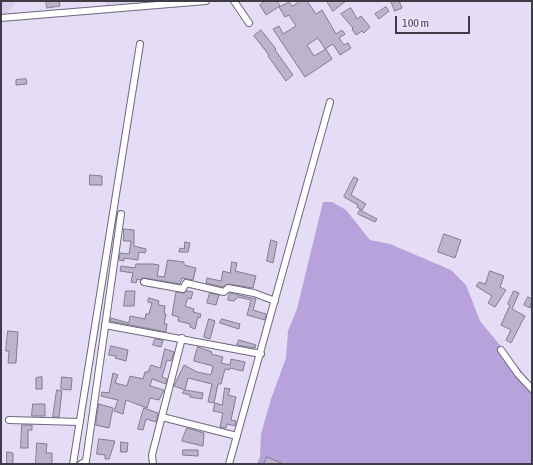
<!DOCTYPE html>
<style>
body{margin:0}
#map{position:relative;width:533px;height:465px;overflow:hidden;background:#e5dcf5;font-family:"Asap Condensed",sans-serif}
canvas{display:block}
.frame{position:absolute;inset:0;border:2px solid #3e3b45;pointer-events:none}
.scale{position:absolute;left:395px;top:16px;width:75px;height:18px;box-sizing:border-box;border:2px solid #3e3b45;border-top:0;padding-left:5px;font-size:12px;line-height:14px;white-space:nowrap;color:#3e3b45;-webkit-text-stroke:3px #f1eaff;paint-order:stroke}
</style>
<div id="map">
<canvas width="533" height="465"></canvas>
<div class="frame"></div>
<div class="scale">100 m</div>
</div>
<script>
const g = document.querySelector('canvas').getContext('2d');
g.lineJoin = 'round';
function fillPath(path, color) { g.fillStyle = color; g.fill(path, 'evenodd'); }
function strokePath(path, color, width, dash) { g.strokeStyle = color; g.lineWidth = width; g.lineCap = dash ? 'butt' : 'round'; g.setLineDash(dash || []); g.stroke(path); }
fillPath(new Path2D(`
 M1,1H17L6,15H1Z
 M105,1H157L106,5Z`), '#d9ceee');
fillPath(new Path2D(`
 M323,202H332L346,210L370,240L390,244L451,270L466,285L480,321L532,384V464H257L260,457L261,434L271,399L286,358L288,331L297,309Z`), '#b7a2dc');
const building = new Path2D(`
 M46,1H59L60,6L47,8Z
 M266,1H277L280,6L266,15L260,5Z
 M301,1H307L316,14L322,10L336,34L342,30L345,34L339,38L344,45L348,43L351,48L340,55L333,44L325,49L318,38L307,45L314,56L326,49L332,59L305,77L273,29L279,26L283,34L296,26L289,15L285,17L279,7L289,2L292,6Z
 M327,1H346L333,11Z
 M391,1H399L402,8L395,11Z
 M386,7L389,11L379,19L375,14Z
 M351,8L357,19L361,16L370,27L364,33L362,31L356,35L352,29L353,28L341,14Z
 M261,30L276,49L275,50L293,75L286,81L268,56L269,55L254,36Z
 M26,79L27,84L16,85V80Z
 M90,175L102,176V185H90Z
 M354,177L358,179L351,195L366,204L362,210L357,207L358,205L344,197Z
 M360,210L377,219L375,222L358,214Z
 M124,229L134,230V246L146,249L145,253L139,252L138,260L124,258V261L119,260L120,253L129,254L131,241H124Z
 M444,234L461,240L455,258L438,252Z
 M271,240L277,242L273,263L267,261Z
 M185,242L190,243L188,252H179L180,248L184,249Z
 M168,260L184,262V265L196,268L193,280L182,278L180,284L144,278L140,280L137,279L136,283L131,282L133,273L120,271L121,266L135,268L136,264H153L159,265L157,276L164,277Z
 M232,262L237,263L235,271L256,276L253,288L228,284L223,287L206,283L207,278L221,281L223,271L230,273Z
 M490,271L504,276L500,287L506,290L495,307L488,303L492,296L476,286L479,282L485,284Z
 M126,291H135L134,306H124Z
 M187,291L193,292L191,299L188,298L185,306L194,309L193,312L201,314L200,318L198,317L195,329L190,327V324L178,321L179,317L172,315L176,292L183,293Z
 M514,291L519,293L512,309L525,316L511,343L506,340L511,330L501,325L510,305L508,304Z
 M210,293L219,295L216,305L207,303Z
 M230,293L256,299L253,310L266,314L265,320L247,315L251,300L238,297L234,301L228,300Z
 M528,297L532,299L530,308L524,305Z
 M149,298L159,301L158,305L165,306L164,313L166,314L164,324H167L166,332L110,321L111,318L129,323L130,316L145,319L146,314H149L152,303L148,302Z
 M209,319L215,321L210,339L204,337Z
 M222,319L240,324L239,329L220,323Z
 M8,331L18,332L16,363H8L9,351H6Z
 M155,339L163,340L161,347L153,345Z
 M239,340L256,345L255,348L237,345Z
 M111,346L128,350L126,361L115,358L116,356L109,355Z
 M198,347L212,352L211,354L223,357L221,363L230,365L231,359L245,362L243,371L230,368L229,370L225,369L221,384H218L214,403L208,402L212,384L188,378L185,390L203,393L202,399L190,397V395L182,393L185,390L174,386L184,365L197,372L211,375L213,366L194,361Z
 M165,349L174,352L171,361L167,360L162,377L167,379L166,384L152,379L150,386L164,390L159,400L150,398L147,408L126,400L123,414L114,411L118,400L101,396L102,392L109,393L113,373L118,375L115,383L127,386L130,376L143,379L145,372H148L151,365L160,368Z
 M42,377V389H36V378Z
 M62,377L72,378L71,390L61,389Z
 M225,388L230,389L228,395L236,397L231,420L236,421L235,426L227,424L226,428L220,427L223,413L213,411L215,403L222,405Z
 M57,390L62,391L60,408L59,417H53Z
 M33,404H45V416H32Z
 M99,404L113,408L109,428L96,425Z
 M144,408L158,413L156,422L146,419L143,430L138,429Z
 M22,425H32V430H28V448H21Z
 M187,428L204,433L203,446L182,441Z
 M99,439L115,441L109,459H105V455L97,454Z
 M121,442L128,443L127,452H121Z
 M37,443L47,444L46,453H52V464H36Z
 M183,450H198V456L183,455Z
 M7,452L13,453V464H7Z
 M267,457L284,464H264Z`);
fillPath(building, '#bcb4cc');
strokePath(building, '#837b91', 1);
const minor = new Path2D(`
 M234,1L249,23
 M1,18L206,1
 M144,282L183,289L186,283L224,292L228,288L254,293L275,301
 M105,325L261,354
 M501,350L518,374L532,389
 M162,417L237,436
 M9,420L80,422
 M73,464L140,44
 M81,464L86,461L121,214
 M153,464L152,455L182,338
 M229,464L330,102`);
strokePath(minor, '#6f677d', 8);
strokePath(minor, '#fff', 6);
</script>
